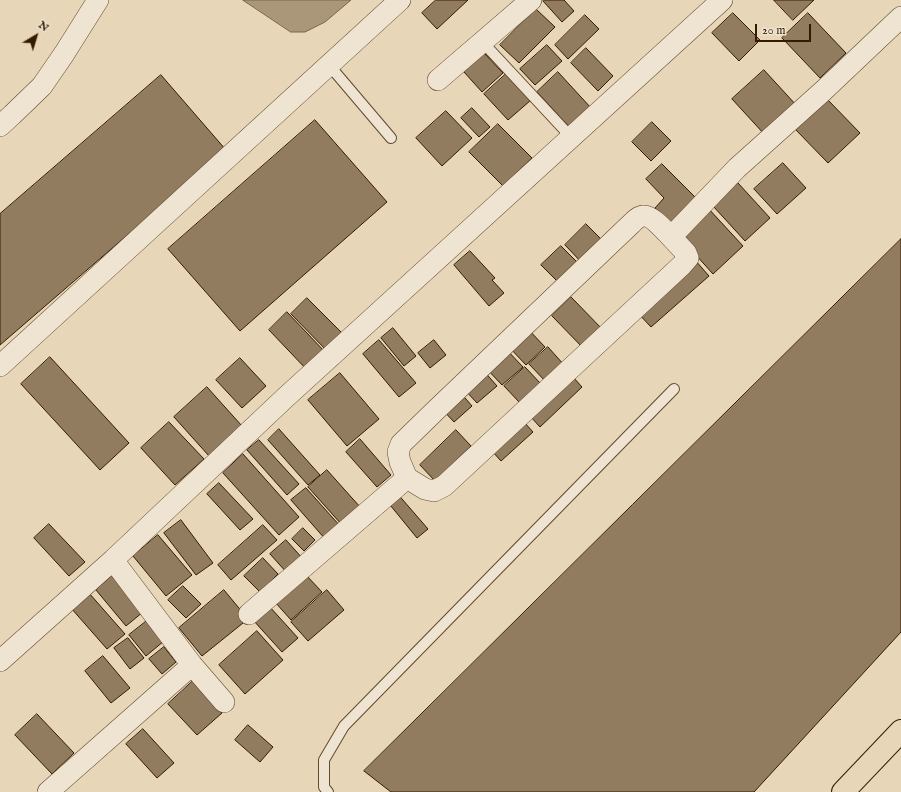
<!DOCTYPE html>
<style>
body{margin:0}
#map{position:relative;width:901px;height:792px;overflow:hidden;background:#e7d6b8;font-family:"IM FELL English",serif}
canvas{display:block}
.north{position:absolute;left:16px;top:16px;width:40px;height:40px;-webkit-text-stroke:3px #efe4d1;paint-order:stroke;rotate:38deg;font-size:11px;font-weight:700;line-height:16px;text-align:center;color:#341a00}
.north::after{content:'';display:block;margin:auto;width:14px;height:18px;background:#341a00;clip-path:polygon(50% 0,100% 100%,50% 72%,0 100%)}
.scale{position:absolute;left:755px;top:24px;width:56px;height:18px;box-sizing:border-box;border:2px solid #341a00;border-top:0;padding-left:5px;font-size:12px;line-height:14px;white-space:nowrap;color:#341a00;-webkit-text-stroke:3px #efe4d1;paint-order:stroke}
</style>
<div id="map">
<canvas width="901" height="792"></canvas>
<div class="north">N</div>
<div class="scale">20 m</div>
</div>
<script>
const g = document.querySelector('canvas').getContext('2d');
g.lineJoin = 'round';
function fillPath(path, color) { g.fillStyle = color; g.fill(path, 'evenodd'); }
function strokePath(path, color, width, dash) { g.strokeStyle = color; g.lineWidth = width; g.lineCap = dash ? 'butt' : 'round'; g.setLineDash(dash || []); g.stroke(path); }
const water = new Path2D(`
 M243,0H351L325,22L305,32H291Z`);
fillPath(water, '#aa9679');
strokePath(water, '#7b6449', 1);
const building = new Path2D(`
 M436,0H468L437,29L422,13Z
 M544,0H564L574,11L562,22L543,1Z
 M774,0H814L793,20Z
 M536,9L555,27L519,63L500,45Z
 M733,13L760,40L739,61L712,33Z
 M808,13L846,53L820,78L782,38Z
 M585,15L599,29L568,59L555,45Z
 M547,45L562,61L535,85L520,69Z
 M586,48L613,76L598,91L571,63Z
 M484,53L503,73L482,92L464,72Z
 M764,70L797,106L765,135L732,99Z
 M558,72L592,109L571,129L537,92Z
 M506,74L531,100L508,120L484,94Z
 M161,75L226,150L0,345V214Z
 M827,99L860,133L828,163L795,129Z
 M472,108L490,127L479,137L461,118Z
 M446,111L472,138L442,166L416,138Z
 M315,120L387,202L240,331L168,249Z
 M652,122L671,141L651,161L632,142Z
 M498,124L532,158L503,186L469,152Z
 M783,163L806,188L777,214L754,189Z
 M662,164L699,201L673,226L655,208L664,198L646,179Z
 M738,183L770,218L745,241L713,206Z
 M707,207L743,246L713,274L677,234Z
 M586,224L606,244L584,265L565,245Z
 M901,239V632L754,792H391L364,771Z
 M561,246L577,262L557,281L541,265Z
 M470,251L495,278L492,280L504,293L489,306L454,265Z
 M695,260L709,276L651,327L637,312Z
 M571,297L605,332L586,351L552,316Z
 M307,298L346,337L329,353L291,314Z
 M287,312L326,353L308,371L269,330Z
 M393,328L416,356L404,366L381,338Z
 M527,328L545,347L526,365L508,346Z
 M379,340L416,383L399,397L363,354Z
 M434,340L446,355L430,368L418,353Z
 M504,347L523,367L502,385L484,366Z
 M548,347L565,366L547,383L529,364Z
 M50,357L129,443L100,470L21,384Z
 M240,358L266,386L242,408L216,380Z
 M525,367L541,384L520,403L504,386Z
 M483,370L497,386L477,403L463,388Z
 M340,373L379,419L347,446L308,400Z
 M573,377L582,387L540,427L530,416Z
 M207,387L242,426L209,456L174,417Z
 M459,391L472,406L454,422L441,408Z
 M169,422L204,459L175,485L141,448Z
 M524,422L533,432L501,461L492,451Z
 M279,429L320,475L308,485L268,440Z
 M456,430L471,446L435,481L420,465Z
 M360,439L391,475L377,487L346,452Z
 M259,440L299,484L287,495L247,450Z
 M243,454L299,517L279,535L223,473Z
 M327,470L361,508L342,525L308,487Z
 M219,483L253,519L240,530L207,494Z
 M306,488L341,527L326,540L291,500Z
 M396,492L428,529L417,538L386,500Z
 M181,520L213,563L196,575L164,533Z
 M49,524L85,562L69,576L34,538Z
 M263,525L277,540L231,580L218,565Z
 M303,528L315,540L304,551L292,539Z
 M158,535L192,575L166,596L133,556Z
 M286,540L304,560L288,574L270,554Z
 M263,558L278,574L260,592L244,576Z
 M306,575L322,592L291,620L275,602Z
 M112,576L143,612L126,626L96,590Z
 M183,586L201,604L186,618L168,600Z
 M224,590L248,619L202,656L179,628Z
 M327,590L344,610L308,641L291,622Z
 M89,593L125,634L107,649L71,608Z
 M269,606L298,638L282,652L253,620Z
 M148,620L164,641L146,656L129,635Z
 M257,631L283,660L245,694L219,665Z
 M128,638L144,658L130,669L114,648Z
 M164,647L176,662L162,674L149,659Z
 M103,656L130,688L111,703L85,671Z
 M193,681L222,713L197,735L168,704Z
 M37,714L74,753L52,774L15,735Z
 M248,725L273,747L260,762L235,740Z
 M143,729L174,763L157,778L126,744Z`);
fillPath(building, '#917c60');
strokePath(building, '#341a00', 1);
const lane = new Path2D(`
 M490,50L571,137
 M329,65L391,138
 M328,792L324,787V760L344,726L674,389`);
const street = new Path2D(`
 M438,80L531,0
 M0,126L12,115L42,86L64,54L98,0
 M671,237L686,253L688,258L682,265L444,486L434,491L425,489L407,478L400,462L398,452L401,444L437,409L632,223C635,220 639,216 643,216C652,215 665,231 671,237L737,168L823,91L901,17
 M0,366L400,0
 M113,560L192,665L224,702
 M249,614L407,478
 M0,661L113,560L286,397L722,0
 M48,792L192,665`);
const primary = new Path2D(`
 M843,792L901,731`);
strokePath(lane, '#61492e', 12);
strokePath(street, '#61492e', 22);
strokePath(primary, '#341a00', 24);
strokePath(lane, '#efe4d1', 10);
strokePath(street, '#efe4d1', 21);
strokePath(primary, '#e7d6b8', 22);
</script>
